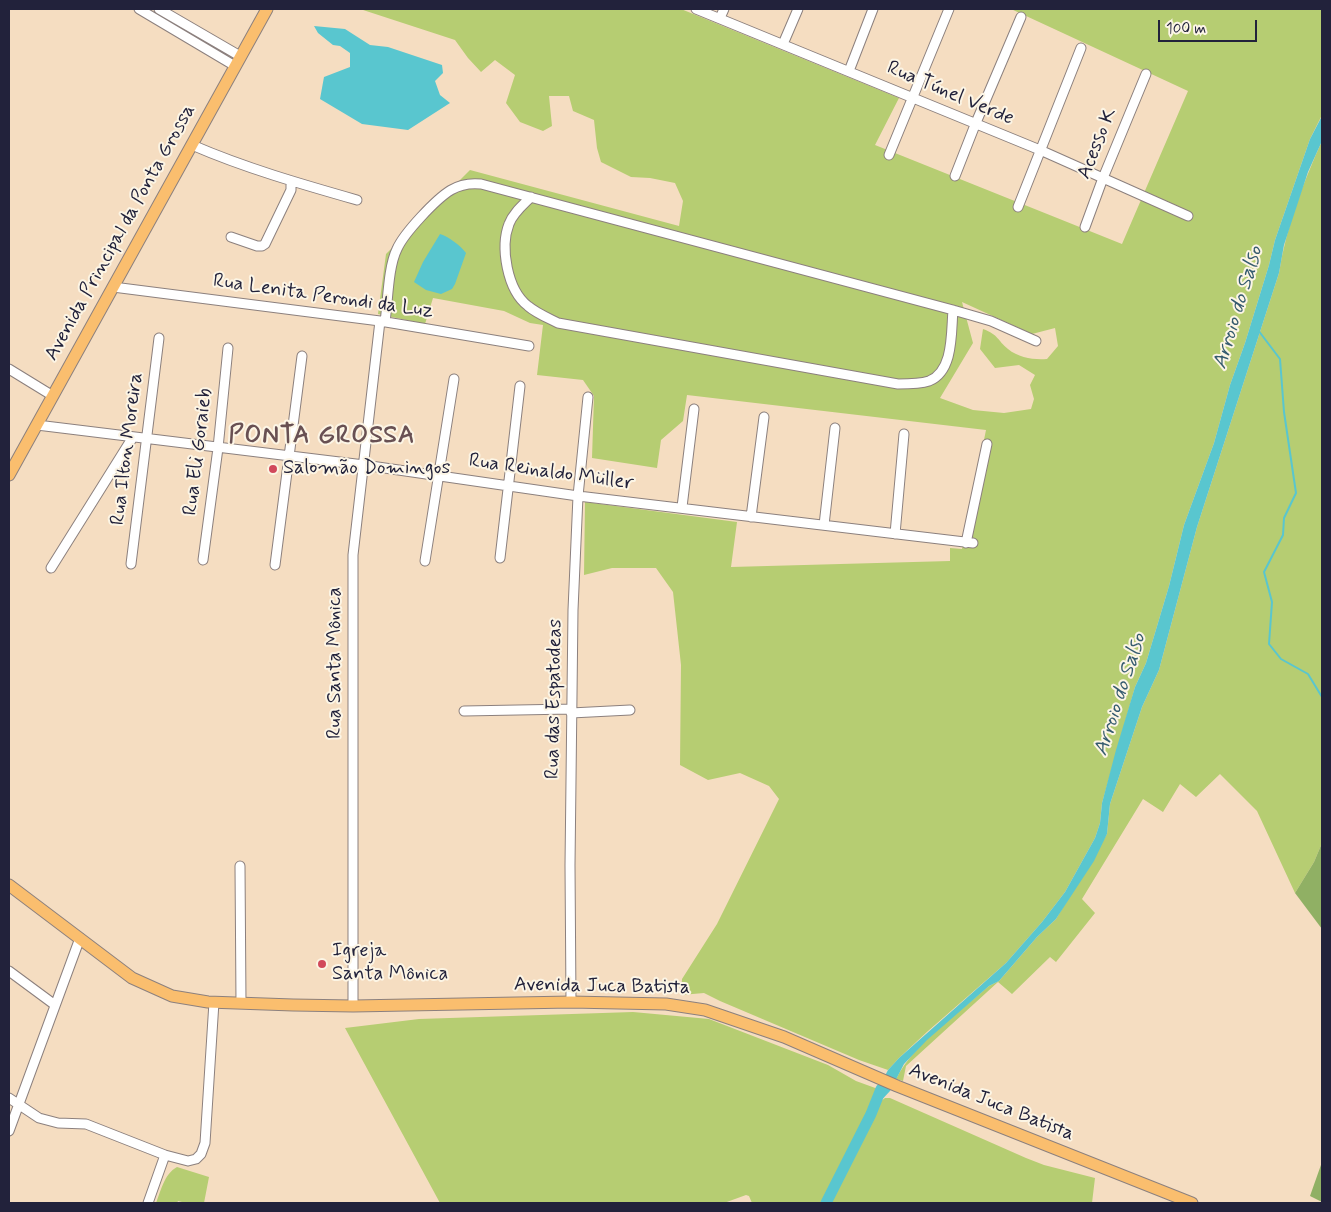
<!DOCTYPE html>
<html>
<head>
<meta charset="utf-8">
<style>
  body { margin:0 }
  #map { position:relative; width:1331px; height:1212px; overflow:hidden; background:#f5ddc1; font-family:Mynerve,sans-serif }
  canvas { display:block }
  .frame { position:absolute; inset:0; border:10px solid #22223b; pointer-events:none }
  .scale { position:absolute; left:1158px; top:20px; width:99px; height:22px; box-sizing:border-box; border:2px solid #22223b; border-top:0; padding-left:6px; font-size:15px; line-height:18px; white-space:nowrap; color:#22223b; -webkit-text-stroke:4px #fcf5e5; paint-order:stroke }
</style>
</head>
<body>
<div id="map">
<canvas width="1331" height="1212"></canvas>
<div class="frame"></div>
<div class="scale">100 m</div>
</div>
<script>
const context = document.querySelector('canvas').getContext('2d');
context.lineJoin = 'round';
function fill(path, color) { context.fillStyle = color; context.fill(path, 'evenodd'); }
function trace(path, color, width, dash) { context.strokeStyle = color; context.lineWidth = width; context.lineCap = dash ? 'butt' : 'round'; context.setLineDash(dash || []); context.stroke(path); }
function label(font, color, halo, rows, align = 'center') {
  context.font = font + ' Mynerve,sans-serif'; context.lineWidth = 4; context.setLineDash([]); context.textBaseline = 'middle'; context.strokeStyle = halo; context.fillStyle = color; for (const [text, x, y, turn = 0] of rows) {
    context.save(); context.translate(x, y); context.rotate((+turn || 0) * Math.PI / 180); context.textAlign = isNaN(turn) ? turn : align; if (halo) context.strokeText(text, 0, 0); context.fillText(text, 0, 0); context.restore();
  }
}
fill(new Path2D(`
  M360,9H681L899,98L875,145L1122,244L1188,91L1011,9H1322V115L1310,139L1275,240L1269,265L1245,343L1230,385L1214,443L1184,525L1169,586L1146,663L1135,687L1102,803L1100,823L1095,838L1065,892L1042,922L1006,963L928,1031L899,1058L888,1070L859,1060L720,1001L704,993L681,995L682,979L717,924L779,799L769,786L740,773L708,780L680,765L681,665L673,592L656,568H612L584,575L585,502L737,522L731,567L950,561V548L962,549L986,430L687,395L683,421L661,440L657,468L592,458L594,396L583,380L537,375L543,325L530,323L504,311L433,298L425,324L378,314L386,254L470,170L679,226L683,201L675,183L650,178L631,177L601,162L597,148L594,120L573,111L569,96H549L552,126L543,131L520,122L506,103L515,75L495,60L481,72L468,58L455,40ZM962,302L1032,334L1055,328L1058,346L1047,359C1034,360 1019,358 1008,349C997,340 999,335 983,329L980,349L995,368L1019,365L1035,375L1030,385L1034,399L1031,409L1004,413L973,410L940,398L973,343Z
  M1322,141V843L1314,862L1295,893L1257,811L1220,774L1196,797L1180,784L1163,812L1143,799L1082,899L1095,913L1056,962L1050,957L1012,994L998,982L906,1066L903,1081L896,1079C915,1042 958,1013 989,986L999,981L1037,937L1056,919L1107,834L1110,804L1142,707L1159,670L1197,527L1279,273C1286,227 1303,183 1322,141Z
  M633,1012L709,1019L828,1065L856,1081L878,1089L873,1099L876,1105L885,1098H890L1026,1158L1044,1165L1095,1178L1092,1203H752L749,1196L746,1195L724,1203H440L345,1028L419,1019Z
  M177,1167L209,1177L204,1203H186L178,1201L177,1203H156C161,1191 164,1174 177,1167Z`), '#b6cd72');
fill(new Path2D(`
  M1322,843V929L1295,893L1314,862Z
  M1322,1162V1202L1310,1196Z`), '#90b064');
fill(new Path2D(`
  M314,26L345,29L370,45L388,47L442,65L443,73L435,81L440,95L450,103L408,130L362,124L320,99L324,77L350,67V53L340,46L333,45L318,33Z
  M1322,116V141L1308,172L1284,245L1279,273L1197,527L1159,670L1142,707L1110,804L1107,834L1094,861L1056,919L1037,937L999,981L989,986L927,1040L904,1064L890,1091L876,1106L873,1099L888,1070L899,1058L1006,963L1042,922L1065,892L1095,838L1100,823L1102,803L1116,750L1135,687L1146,663L1169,586L1184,525L1214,443L1230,385L1245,343L1269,265L1275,240L1310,139Z
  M440,234C449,237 460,245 466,253L455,284L452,289L441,294L426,290L414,282L423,262Z`), '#59c6cf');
trace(new Path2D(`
  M1258,330L1280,359L1284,412L1296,493L1284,518L1283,535L1264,572L1272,602L1269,644L1281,659L1308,674L1322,697`), '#59c6cf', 2);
trace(new Path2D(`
  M826,1203L871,1114L881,1089`), '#59c6cf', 11);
const minor = new Path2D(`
  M139,9L235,66
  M159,9L240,56
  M696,9L1040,150L1188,216
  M720,18L724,9
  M783,44L798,9
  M849,71L873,9
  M192,145C245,168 301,184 357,200
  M889,155L949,9
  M955,176L975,125L1021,17
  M531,197C523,205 513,213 509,224C500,247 507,290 528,306C536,313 548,318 558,323L898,384C908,384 920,384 929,381C954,371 951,332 953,310
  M1018,207L1081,48
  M1085,227L1103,178L1146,74
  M231,237L257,246H262L265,244L291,190V181
  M113,287L380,321L529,346
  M385,322C388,301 388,267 397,249C404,233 436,199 451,190C461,184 471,183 481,184L953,310L991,321L1036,341
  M9,369L53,396
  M37,425L364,465L578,496L973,543
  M682,507L694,409
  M751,517L764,417
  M824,525L835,428
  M895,534L904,434
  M966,543L987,444
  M500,558L520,386
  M203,560L218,448L228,348
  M425,561L454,379
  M131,564L159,338
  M275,565L302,356
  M51,568L133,437
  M464,711L571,709
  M571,713L630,710
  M240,866L241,1003
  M9,971L55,1005
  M571,1002L570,865L573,610L578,496L588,397
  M353,1006V555L380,321
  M9,1098L39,1118L58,1123L86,1124L165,1155L188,1161L196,1159L201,1154L205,1143L214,1002
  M9,1131L80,938
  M148,1203L165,1155`);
const major = new Path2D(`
  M9,475L267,9
  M9,885L132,978L172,996L208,1002L293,1005L353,1006L571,1002L666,1004L705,1010L784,1037L897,1086L1192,1203`);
trace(minor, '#8c807e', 11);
trace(major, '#8c807e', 13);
trace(minor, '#fff', 9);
trace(major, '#fabe6e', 11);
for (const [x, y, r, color] of [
  [273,469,5,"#d1495b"],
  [322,964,5,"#d1495b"]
]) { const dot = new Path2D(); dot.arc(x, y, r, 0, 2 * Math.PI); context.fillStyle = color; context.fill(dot); trace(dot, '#fcf5e5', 2); }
label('20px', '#22223b', '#fcf5e5', [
  ["Rua Túnel Verde",950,94,23],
  ["Acesso K",1098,144,-68],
  ["Avenida Principal da Ponta Grossa",121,233,-61],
  ["Rua Lenita Perondi da Luz",323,297,8],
  ["Rua Ilton Moreira",128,449,-83],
  ["Rua Eli Goraieb",199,452,-83],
  ["Rua Reinaldo Müller",551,473,8],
  ["Rua Santa Mônica",336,663,-90],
  ["Rua das Espatodeas",555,699,-89],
  ["Avenida Juca Batista",602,987,1],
  ["Avenida Juca Batista",991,1103,22]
]);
label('20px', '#22223b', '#fcf5e5', [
  ["Salomão Domingos",283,469],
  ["Igreja",332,952],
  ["Santa Mônica",332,975]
], 'left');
label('italic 21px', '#355b6f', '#fcf5e5', [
  ["Arroio do Salso",1239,308,-73],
  ["Arroio do Salso",1121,695,-72]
]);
context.letterSpacing = '1px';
label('bold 25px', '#685053', '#fcf5e5', [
  ["PONTA GROSSA",322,437]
]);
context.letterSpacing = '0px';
</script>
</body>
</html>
